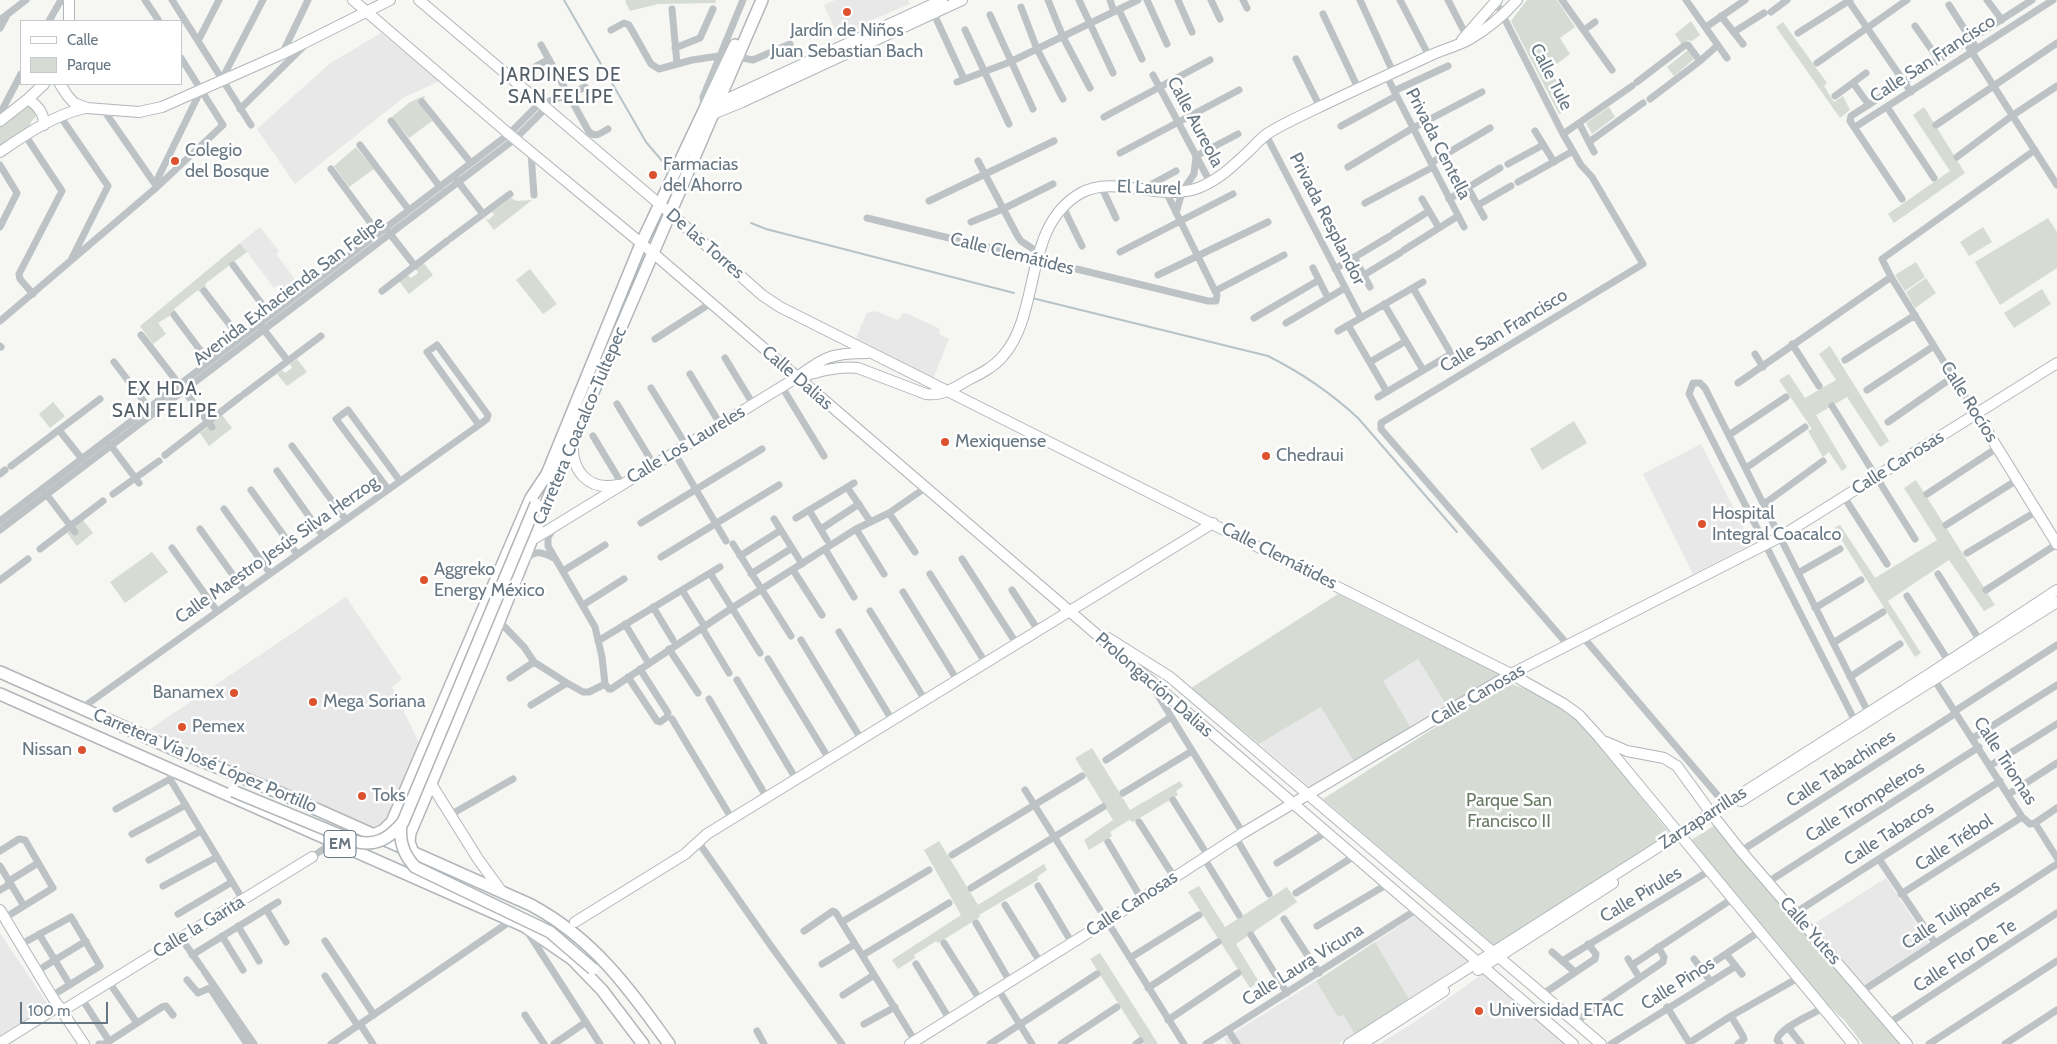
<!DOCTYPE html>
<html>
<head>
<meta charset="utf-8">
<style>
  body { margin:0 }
  #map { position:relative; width:2057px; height:1044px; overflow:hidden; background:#f6f6f3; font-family:Cabin,sans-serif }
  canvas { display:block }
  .legend { position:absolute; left:20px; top:20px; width:162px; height:65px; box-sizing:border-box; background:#fff; border:1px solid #c2c9cd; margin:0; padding:6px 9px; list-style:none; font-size:15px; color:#677783 }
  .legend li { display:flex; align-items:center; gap:10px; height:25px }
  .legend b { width:25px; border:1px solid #c2c9cd }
  .scale { position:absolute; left:20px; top:1002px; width:88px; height:22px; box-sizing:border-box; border:2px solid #677783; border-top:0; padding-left:6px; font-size:15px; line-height:18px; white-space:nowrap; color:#677783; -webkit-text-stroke:4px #fff; paint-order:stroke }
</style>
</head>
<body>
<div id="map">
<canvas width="2057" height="1044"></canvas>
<ul class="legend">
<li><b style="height:6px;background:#fff"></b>Calle</li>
<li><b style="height:14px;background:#d6dbd3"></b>Parque</li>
</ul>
<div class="scale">100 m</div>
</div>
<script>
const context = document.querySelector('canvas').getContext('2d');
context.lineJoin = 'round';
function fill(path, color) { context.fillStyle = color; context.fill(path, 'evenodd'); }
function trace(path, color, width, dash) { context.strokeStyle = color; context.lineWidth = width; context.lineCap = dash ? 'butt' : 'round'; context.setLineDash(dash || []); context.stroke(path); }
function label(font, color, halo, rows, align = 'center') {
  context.font = font + ' Cabin,sans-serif'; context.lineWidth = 5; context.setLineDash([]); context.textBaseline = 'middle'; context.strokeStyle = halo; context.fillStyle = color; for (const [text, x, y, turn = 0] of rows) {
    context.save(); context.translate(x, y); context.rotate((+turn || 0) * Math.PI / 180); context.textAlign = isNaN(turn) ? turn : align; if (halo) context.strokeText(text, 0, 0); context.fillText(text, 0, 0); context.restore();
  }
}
fill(new Path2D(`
  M835,0H908L910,4L870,21L871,24L839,38L824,5Z
  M381,33L439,81L403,98L295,184L257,129L329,64Z
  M260,227L279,251L276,254L298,283L287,293L283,287L277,285L274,288L240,243Z
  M875,311L898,320L903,313L908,314L940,329L939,334L949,339L933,379L856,338L867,313Z
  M1701,444L1752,544L1693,574L1643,474Z
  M346,597L402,679L392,687L420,745L392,818L383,824L372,827L150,729Z
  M1418,659L1447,706L1411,728L1382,681Z
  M1321,707L1354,762L1311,788L1259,744Z
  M1886,878L1929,943L1864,985L1812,925Z
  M1416,915L1469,960L1409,999L1375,942Z
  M0,933L49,1006L0,1037Z
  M1484,973L1566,1044H1379L1413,1023Z
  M1316,981L1338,1017L1342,1014L1355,1034L1338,1044H1227L1224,1039Z`), '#e7e8e7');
fill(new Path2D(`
  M627,0H716L715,3L658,4L630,11L625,1Z
  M1527,0H1557L1575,27L1560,38L1570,54L1550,69L1570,107L1559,114L1511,21Z
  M1691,21L1700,35L1692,41L1688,40L1682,45L1675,34Z
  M1783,22L1827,83L1824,86L1834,102L1843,96L1850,110L1840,118L1776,27Z
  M1688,50L1694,59L1674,76L1667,67Z
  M424,96L425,98L419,103L432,121L409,138L392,117L410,102Z
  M31,103L37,115L31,122L29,128L0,148V124Z
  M1609,107L1615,117L1592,134L1586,123Z
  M1924,107L1965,173L1894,223L1888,214L1950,171L1913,115Z
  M356,147L374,169L349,187L334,166Z
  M511,198L517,201L532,200L494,230L484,217L488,220L494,215L492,212Z
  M2048,218L2057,232V268L2000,305L1975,262Z
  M1983,227L1992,242L1969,256L1960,242Z
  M240,243L247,252L205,284L206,288L200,292L198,290L174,309L176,312L158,323L166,334L153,344L140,326Z
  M423,262L433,275L409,294L399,281L406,273L411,278L418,273L416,269Z
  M1916,262L1925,277L1905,291L1895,275Z
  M530,269L557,304L543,314L516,280Z
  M1926,278L1936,293L1915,308L1906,292Z
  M2042,289L2051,304L2014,328L2004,313Z
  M1830,346L1889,441L1880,447L1847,397L1816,415L1847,467L1842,471L1829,452L1823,457L1808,431L1812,429L1779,380L1789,374L1805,398L1836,380L1819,354Z
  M297,359L307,372L287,386L277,374L282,370L285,373L292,368L290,364Z
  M53,402L65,416L50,428L39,414Z
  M222,415L232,428L209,446L200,433Z
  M1574,421L1587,443L1542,470L1530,449Z
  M1916,480L1995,605L1984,611L1949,560L1888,601L1921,653L1915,657L1834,528L1840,525L1875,578L1937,540L1904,488Z
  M83,520L93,533L77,546L67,533Z
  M152,552L168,572L125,603L110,582Z
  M1338,594L1499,674L1500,677L1447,706L1418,659L1383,681L1411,728L1354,762L1321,707L1259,744L1191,688Z
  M1506,682L1545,696L1574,717L1604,751L1672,836L1500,950L1323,799Z
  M1092,748L1130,810L1180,781L1183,786L1176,791L1178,795L1133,822L1129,820L1110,832L1112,836L1089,850L1084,840L1113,820L1075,758Z
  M1715,825L1903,1044H1863L1844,1020L1821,999L1690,841Z
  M939,841L978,905L1044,864L1047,870L1037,877L1038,880L979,915L980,917L938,943L936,941L914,955L915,958L898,969L892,960L961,915L924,850Z
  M1199,886L1225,927L1287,887L1297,902L1236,944L1259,982L1250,988L1188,892Z
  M1375,942L1409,999L1355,1034L1343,1015L1338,1017L1316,981Z
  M1100,953L1158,1044H1144L1090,959Z`), '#d6dbd3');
trace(new Path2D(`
  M564,0L646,142L669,169
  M751,223L766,229L1014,293
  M1032,298L1268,356C1300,372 1331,393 1358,418L1457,532`), '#b7c3c7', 2);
const secondary = new Path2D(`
  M69,0V21
  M353,0L509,134L653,253L1573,1044
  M419,0L670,213L762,295L780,307L1511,674L1564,704L1579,715L1599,737L1853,1044
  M1462,40L1497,0
  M60,84L67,95L74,103L87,108L139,112L162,107L282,54L390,0
  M28,99C38,106 44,113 44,125
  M712,106L942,0
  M707,111L715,113L742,102L962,0
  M0,121L28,99L44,84
  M0,152C26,134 54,115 85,108
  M796,378C817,372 836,366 858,368L926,394C942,396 955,388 968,380C980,374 994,367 1003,356C1042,312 1022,226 1081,193C1114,174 1160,202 1198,188C1219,180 1234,165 1250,150C1256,144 1261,138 1267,134C1282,124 1299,117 1315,109C1352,91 1390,74 1427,57C1440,50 1456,47 1470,39C1487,29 1503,16 1517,0
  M1977,415L2057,544
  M573,442C571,471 588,491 618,485
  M532,540L796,378C824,357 831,353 867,353
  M1108,638L1170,677L1601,1044
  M1606,742L1627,751L1664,758L1677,766L1711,813L1741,851L1907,1044
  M428,779L478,859L502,892
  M1741,801L2057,602
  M0,910L53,998L84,1044
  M575,922L685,854L707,834L1213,523
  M1478,970L1613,883
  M62,1011L312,857
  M0,1043L59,1006
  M910,1044L1107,921L1243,833L1511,674L1780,537L2057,363
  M1349,1044L1931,673L2057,590
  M1362,1044L1444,991`);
const primary = new Path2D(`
  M0,672L180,752L280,793L531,905C594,939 628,987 669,1044
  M0,694L524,926L572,959L602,990L643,1044
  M373,835L384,830L392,822L531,498L547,474L641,244L735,45
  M413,853L409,842L410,833L491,641L562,464L762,0`);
trace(secondary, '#b0b6ba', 12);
trace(primary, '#b1b6ba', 14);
trace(new Path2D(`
  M145,0L159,21
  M172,0L251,125
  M1048,0L1063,37L1090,88
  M1079,0L1113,73
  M1110,0L1114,12
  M1147,0L1167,44
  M1178,0L1192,32
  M1211,0L1220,19
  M1243,0L1247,8
  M1360,0L1393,72
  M1400,0L1429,56
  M1448,0L1467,37
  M1495,0L1563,134L1581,165L1592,177L1643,264L1381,423V429L1568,645
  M1562,0L1612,70
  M1686,0L1727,58
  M1848,0L1911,92
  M1987,0L2002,20
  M1949,5L1977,49
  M1021,7L1037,49L1063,99
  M672,9L677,64
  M1119,10L1142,59
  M933,12L964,79
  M1771,12L1787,0
  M1323,14L1358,88
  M990,15L1033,109
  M1721,16L1743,44
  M0,20L26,0
  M49,21L61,0
  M1915,26L1939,60
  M1706,27L1745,0
  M0,28L6,17
  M611,30L624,23L629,25L651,64L659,69L692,60L719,56
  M965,30L1009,124
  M1584,30L1595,22
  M1734,32L1764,13
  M1798,33L1850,0
  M198,41L219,0
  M1966,43L2057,185
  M541,45L589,132C596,138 601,133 608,129
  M675,48L700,38L713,9
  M282,54L308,0
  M738,57L753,60L790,44
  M1296,59L1320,107
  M1817,63L1907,0
  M524,73L549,59
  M1153,75L1210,182
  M1386,75L1464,227
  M222,79L263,0
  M957,82L1010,62L1138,0
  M1637,82L1684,46L1688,45L1700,61
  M1853,83L1869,105
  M1394,91L1448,66
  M1835,96L1866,73
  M1650,99L1700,61L1718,45
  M422,102L471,163
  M704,107L703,97L743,0
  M1887,107L1934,178
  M103,109L157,187
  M240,109L306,44
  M0,114L21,74
  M60,116L108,186L72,258
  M1104,117L1210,60
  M391,121L440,187
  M1579,123L1594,152
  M1936,125L2057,43
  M1341,126L1396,96
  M1855,127L2053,0
  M1535,131L1554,162
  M1563,134L1632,86
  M25,135L62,191L19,274L20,279L33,294
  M1266,135L1361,318
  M1589,142L1643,103
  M360,145L409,210
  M531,153L534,195
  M1120,153L1239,90
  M1957,157L2013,115L2057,86
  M978,161L1017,235L1021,241L1039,253
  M1431,163L1490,128
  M1508,164L1543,145
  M0,165L17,193L0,227
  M1348,167L1413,128L1482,92
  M331,169L378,233
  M456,179L483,214
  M1518,182L1573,151
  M155,184L201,90
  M1101,186L1116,218
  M1468,188L1484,217
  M1143,189L1176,171
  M1422,199L1439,228
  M1449,199L1500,168
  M1902,199L1850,121L1851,116L2032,0
  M929,201L1054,141
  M1365,203L1433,167
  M1478,205L1511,186
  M1063,207L1082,246
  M1176,213L1182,192L1194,174L1196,156L1238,134
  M867,218L1208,301H1216L1217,295L1166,192
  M971,222L1003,209L1053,184
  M387,230L415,266
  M1394,233L1429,211
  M451,238L510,194
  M1404,250L1458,216
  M1120,252L1233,194
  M1354,257L1370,287
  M233,265L270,315
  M1313,268L1328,298
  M1335,269L1390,236
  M1158,275L1268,222
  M1364,275L1400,253
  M1413,288L1457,364
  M204,291L240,338
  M382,291L447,241
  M1215,291L1284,255
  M1384,304L1423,370
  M174,315L209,362
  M1254,318L1319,280
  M0,321L157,187L223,125L181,58
  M1286,323L1345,288
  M1348,325L1387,392
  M261,326L288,361
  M1338,331L1423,282
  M141,335L212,427
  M655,339L711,303
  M1792,344L1819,386
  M0,346L1,347
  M1755,354L1763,367
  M725,358L753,404
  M1845,360L1915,315
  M114,362L149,408
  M1370,362L1406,341
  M690,374L720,424
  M1738,383L1891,277
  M782,387L824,456
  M651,388L686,445
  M1867,390L1934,346
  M244,394L321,336
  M1378,397L1451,354
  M617,404L654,465
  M1832,406L1915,539
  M1977,415L1891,277L1882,259L2035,150
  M1888,422L1953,377
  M59,430L82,459
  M1729,435L1786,397
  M593,436L622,484
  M109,443L139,483
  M292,446L346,520
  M674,452L726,541
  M165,455L240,397
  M11,466L100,399
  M1746,468L1805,427
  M277,471L323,536
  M0,474L5,470
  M847,487L870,521
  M388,489L336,419L348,410L400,481
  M251,490L297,554
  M44,491L75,532
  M113,494L159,461
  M1927,494L1997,448
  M1844,497L1887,564
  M1764,504L1823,461
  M224,509L270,573
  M809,510L827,540
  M889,513L915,552
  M796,518L854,483
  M774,519L802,564
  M0,521L471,163L509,134L539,104L569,95L585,87
  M641,523L762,449
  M1946,525L2017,480
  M554,528L548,537V546L595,627L602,657L605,684
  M200,529L245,592
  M821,529L859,504
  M856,529L884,574
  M0,530L515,139L549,105
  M733,544L791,636
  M172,548L217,611
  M40,549L103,501
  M825,549L854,597
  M1967,553L2037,511
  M740,556L781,530
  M661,557L779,485
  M526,559C536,549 543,553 554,558
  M962,559L1016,643
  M793,570L822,615
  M563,571L605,545
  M710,573L730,605
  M1798,573L1840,549
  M751,574L792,548
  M930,574L985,662
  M1938,574L1980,641
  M0,580L28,559
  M682,590L703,624
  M1012,590L1038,630
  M1986,590L2057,544
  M903,592L957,680
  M1907,596L1949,662
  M583,605L624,579
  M653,607L673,640
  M732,608L760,653
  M1815,608L1861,580
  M870,611L925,700
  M499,621L524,647L534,662L567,683L583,692H589L605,684
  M625,624L646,659
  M702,628L729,673
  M839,632L892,720
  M1583,637L1725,804
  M801,640L861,739
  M598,641L720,567
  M1833,643L1883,612
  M669,649L698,693
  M768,659L829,759
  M1932,676L2022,817L2030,824L2035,823L2057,858
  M628,677L657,721L660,722L667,717L668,713L640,669
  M1850,677L1900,644
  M510,678L534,662
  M737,680L796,779
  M605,684L609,689H611L732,608L856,529L889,513L925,488
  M1151,684L1243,833
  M709,699L767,798
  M531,705L567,683
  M82,708L479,425L487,419L488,415L437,345L427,352L479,425
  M1955,711L2057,645
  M672,719L732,819
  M1857,725L1689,394L1693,383H1700L1705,388L1870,716
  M1973,738L2057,685
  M1106,760L1171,717
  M1991,765L2057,724
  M170,779L243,900
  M1025,790L1184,1044
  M1123,793L1192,751
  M2009,794L2057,763
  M1173,800L1208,856
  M116,809L170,779L171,776
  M450,815L513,779
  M1139,822L1174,877
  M2035,823L2057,808
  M132,834L186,805
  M1236,838L1269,894
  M1108,842L1141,898
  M699,843L771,946L842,1044
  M0,851L19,839L25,840L53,888L11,914
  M1741,851L1956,713
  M952,855L1082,776
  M312,857L335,841
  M1204,858L1239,915
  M1879,859L1935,943
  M149,860L201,831
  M1277,863L1325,833
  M0,866L24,906
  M1768,882L1979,747
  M163,886L217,857
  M1038,886L1072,943
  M971,888L1103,807
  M0,890L7,886L9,881L38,863
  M1296,893L1353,857
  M1901,894L2022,817
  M1005,905L1040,962
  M266,909L286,942
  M1795,913L2000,781
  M178,914L232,882
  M1284,919L1319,973
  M842,922L929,870
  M976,923L1010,982
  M238,926L259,961
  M1317,926L1386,885
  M527,931L600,1044
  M804,931L833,911L836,913L915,1041
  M39,934L70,985
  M1251,935L1287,993
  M222,936L243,970
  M181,938L202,968
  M27,941L71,917L100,966L58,992
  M325,941L374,1015
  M944,943L980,1000
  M1552,952L1575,972
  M1726,954L1742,974
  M192,955L278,902
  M863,955L949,903
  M1130,958L1199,915
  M1628,959L1639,977
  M1694,959L1711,982
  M1562,961L1709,871
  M822,964L855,944
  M916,964L950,1020
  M1632,965L1732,899
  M1702,970L1760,931
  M37,971L86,941
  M204,971L254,1044
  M325,976L358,1026
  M187,980L198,993L212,987
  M113,988L137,1023
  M210,988L247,1044
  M1148,988L1218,942
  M998,989L1032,1044
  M1862,991L2057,864
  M1543,994L1595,959L1596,954L1588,944
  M843,995L874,975
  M86,1005L109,1041
  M1667,1007L1690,1044
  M525,1015L544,1044
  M1731,1016L1743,1036L1744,1039L1738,1044
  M1168,1020L1238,973
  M1575,1022L1663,962L1664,957L1658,947
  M1889,1023L2057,913
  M360,1024L373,1044
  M864,1024L895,1007
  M1788,1027L1801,1044
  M1228,1030L1237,1044
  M757,1031L764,1044
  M1689,1043L1731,1016L1798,978
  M99,1044H105L162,1007L166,1006L173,1015
  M331,1044L512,920
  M554,1044L586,1022
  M990,1044L1097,974
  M1061,1044L1117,1007
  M1136,1044L1140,1041
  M1206,1044L1416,910
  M1611,1044L1736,966
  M1780,1044L1777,1040C1779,1028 1813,1014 1823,1008
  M1929,1044L2057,961
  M2005,1044L2057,1010`), '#bdc2c5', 7);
trace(secondary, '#fff', 10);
trace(primary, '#fff', 11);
const primaryBridge = new Path2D(`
  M233,791L354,841C375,847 389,839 403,822L536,504
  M401,824C399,841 403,854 415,867L550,932L593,969`);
trace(primaryBridge, '#b1b6ba', 14, []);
trace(primaryBridge, '#fff', 11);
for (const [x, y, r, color] of [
  [847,12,5,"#dc522e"],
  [175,161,5,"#dc522e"],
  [653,175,5,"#dc522e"],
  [945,442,5,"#dc522e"],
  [1266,456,5,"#dc522e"],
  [1702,524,5,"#dc522e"],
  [424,580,5,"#dc522e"],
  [234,693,5,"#dc522e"],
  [313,702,5,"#dc522e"],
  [182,727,5,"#dc522e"],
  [82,750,5,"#dc522e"],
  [362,796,5,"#dc522e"],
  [1479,1011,5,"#dc522e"]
]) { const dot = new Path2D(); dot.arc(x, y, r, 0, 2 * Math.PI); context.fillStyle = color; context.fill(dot); trace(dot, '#fff', 2); }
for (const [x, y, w] of [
  [340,844,32]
]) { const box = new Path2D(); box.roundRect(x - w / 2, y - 13.5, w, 27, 4); context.fillStyle = '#fff'; context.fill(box); trace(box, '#677783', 1); }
label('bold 16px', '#677783', null, [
  ["EM",340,844]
]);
label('18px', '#677783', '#fff', [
  ["Jardín de Niños",847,31,"center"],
  ["Juan Sebastian Bach",847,52,"center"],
  ["Colegio",185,151],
  ["del Bosque",185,172],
  ["Farmacias",663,165],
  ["del Ahorro",663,186],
  ["Mexiquense",955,442],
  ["Chedraui",1276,456],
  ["Hospital",1712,514],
  ["Integral Coacalco",1712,535],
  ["Aggreko",434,570],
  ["Energy México",434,591],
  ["Banamex",224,693,"right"],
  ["Mega Soriana",323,702],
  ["Pemex",192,727],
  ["Nissan",72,750,"right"],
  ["Toks",372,796],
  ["Universidad ETAC",1489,1011]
], 'left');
label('18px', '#677783', '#fff', [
  ["Calle San Francisco",1933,59,-33],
  ["Calle Tule",1551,77,63],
  ["Calle Aureola",1195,122,62],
  ["Privada Centella",1438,144,63],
  ["El Laurel",1149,188,2],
  ["Privada Resplandor",1327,219,63],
  ["De las Torres",705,244,41],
  ["Calle Clemátides",1012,254,14],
  ["Avenida Exhacienda San Felipe",289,291,-37],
  ["Calle San Francisco",1504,331,-31],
  ["Calle Dalias",797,378,41],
  ["Calle Rocíos",1969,402,58],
  ["Carretera Coacalco-Tultepec",580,426,-67],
  ["Calle Los Laureles",686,445,-31],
  ["Calle Canosas",1898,463,-32],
  ["Calle Maestro Jesús Silva Herzog",277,550,-35],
  ["Calle Clemátides",1279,556,27],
  ["Prolongación Dalias",1154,685,41],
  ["Calle Canosas",1478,695,-30],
  ["Carretera Vía José López Portillo",205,761,23],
  ["Calle Triomas",2005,761,57],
  ["Calle Tabachines",1841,769,-33],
  ["Calle Trompeleros",1865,802,-32],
  ["Zarzaparrillas",1703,818,-33],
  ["Calle Tabacos",1889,834,-33],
  ["Calle Trébol",1954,843,-33],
  ["Calle Pirules",1641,895,-31],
  ["Calle Canosas",1132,904,-33],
  ["Calle Tulipanes",1951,915,-33],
  ["Calle la Garita",199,927,-31],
  ["Calle Yutes",1810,931,49],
  ["Calle Flor De Te",1965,956,-33],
  ["Calle Laura Vicuna",1303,965,-32],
  ["Calle Pinos",1678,984,-32]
]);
label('18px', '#6a7b65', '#fff', [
  ["Parque San",1509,801],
  ["Francisco II",1509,822]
]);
context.letterSpacing = '1px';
label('19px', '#546069', '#fff', [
  ["JARDINES DE",561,75],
  ["SAN FELIPE",561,97],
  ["EX HDA.",165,389],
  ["SAN FELIPE",165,411]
]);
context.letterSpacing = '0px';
</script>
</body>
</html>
